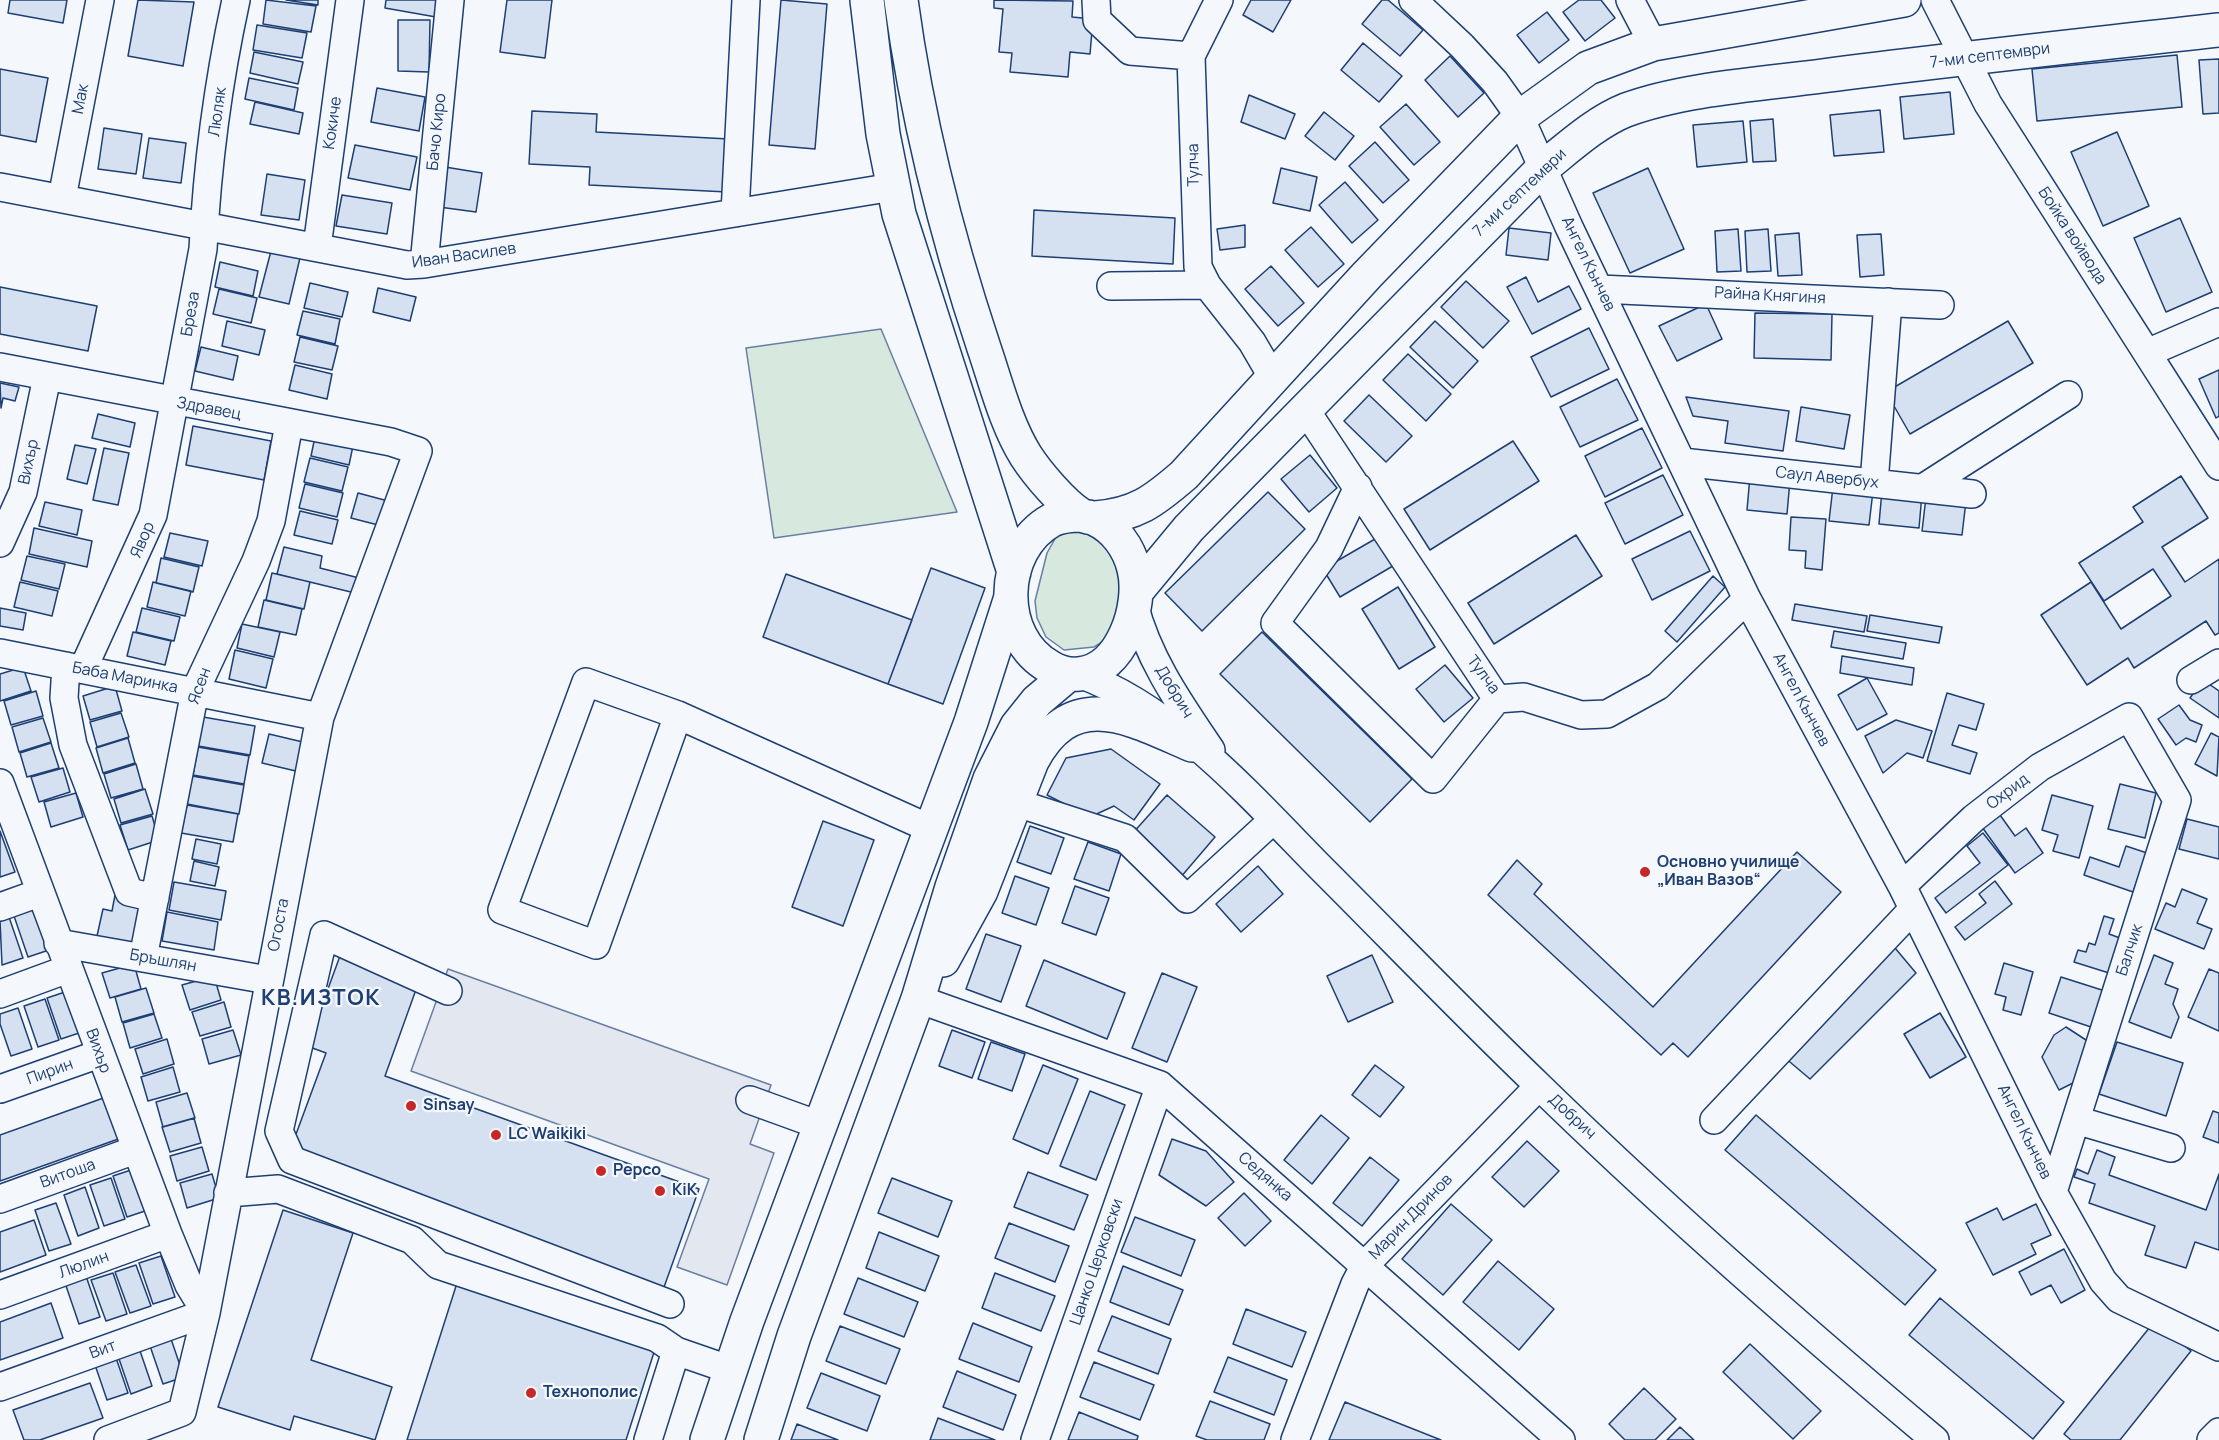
<!DOCTYPE html>
<html>
<head>
<meta charset="utf-8">
<style>
  body { margin:0 }
  canvas { display:block; background:#f4f7fb }
</style>
</head>
<body>
<canvas width="2219" height="1440"></canvas>
<script>
const context = document.querySelector('canvas').getContext('2d');
context.lineJoin = 'round';
function fill(path, color) { context.fillStyle = color; context.fill(path, 'evenodd'); }
function trace(path, color, width, dash) { context.strokeStyle = color; context.lineWidth = width; context.lineCap = dash ? 'butt' : 'round'; context.setLineDash(dash || []); context.stroke(path); }
function label(font, color, halo, rows, align = 'center') {
  context.font = font + ' Manrope,sans-serif'; context.lineWidth = 4.5; context.setLineDash([]); context.textBaseline = 'middle'; context.strokeStyle = halo; context.fillStyle = color; for (const [text, x, y, turn = 0] of rows) {
    context.save(); context.translate(x, y); context.rotate((+turn || 0) * Math.PI / 180); context.textAlign = isNaN(turn) ? turn : align; if (halo) context.strokeText(text, 0, 0); context.fillText(text, 0, 0); context.restore();
  }
}
const green = new Path2D(`
  M881,329L957,512L774,538L746,348Z
  M1074,528L1101,536L1120,563L1125,594L1110,637L1094,647L1064,650L1046,637L1037,618L1035,601L1047,553L1056,537Z`);
fill(green, '#d7e8df');
trace(green, '#687fa3', 1.5);
const parking = new Path2D(`
  M448,969L771,1085L750,1144L774,1153L727,1285L677,1267L709,1179L411,1071Z`);
fill(parking, '#e3e8f0');
trace(parking, '#687fa3', 1.5);
const building = new Path2D(`
  M10,0H67L63,23L8,13Z
  M138,0L194,2L183,66L128,56Z
  M266,0L316,6L311,32L263,24Z
  M286,0H318V5Z
  M386,0H438L436,17L385,8Z
  M507,0H552L545,58L500,52Z
  M781,0L827,4L815,149L769,145Z
  M994,0L1073,1L1072,17L1093,19L1090,54L1070,52L1068,77L1010,72L1012,53L999,52L1003,9L994,8Z
  M1251,0H1291L1273,32L1243,15Z
  M1382,0H1388L1423,30L1400,56L1362,24Z
  M1579,0H1601L1615,18L1585,41L1563,12Z
  M1547,12L1569,40L1539,63L1517,35Z
  M398,20H430L429,72L398,71Z
  M257,25L307,33L302,58L253,50Z
  M1363,43L1402,76L1379,102L1341,70Z
  M254,52L303,62L298,84L250,73Z
  M2177,55L2182,107L2037,121L2032,69Z
  M1450,56L1484,93L1458,117L1425,80Z
  M2219,59V113L2203,114L2199,60Z
  M0,69L48,78L36,142L0,135Z
  M249,78L298,88L294,110L245,99Z
  M377,88L425,97L419,131L371,122Z
  M1950,92L1954,134L1904,139L1900,97Z
  M1249,95L1295,114L1285,139L1241,122Z
  M255,102L303,113L299,134L250,124Z
  M1406,104L1440,142L1414,165L1380,127Z
  M1880,110L1884,152L1834,156L1830,115Z
  M532,111L597,114L596,132L729,139L727,192L589,185L590,167L529,164Z
  M1324,112L1354,136L1335,160L1305,136Z
  M1773,119L1776,161L1753,162L1750,121Z
  M1743,121L1747,162L1697,167L1693,125Z
  M104,128L142,134L136,174L98,169Z
  M2117,132L2149,206L2103,226L2071,152Z
  M149,138L186,143L181,183L143,178Z
  M1375,142L1409,180L1383,203L1349,166Z
  M355,145L417,157L410,190L348,178Z
  M445,167L482,173L476,212L439,207Z
  M1281,168L1317,177L1310,211L1273,203Z
  M1648,168L1684,249L1630,273L1593,193Z
  M267,174L305,180L299,220L261,215Z
  M1345,182L1378,220L1352,243L1319,205Z
  M342,195L392,203L387,234L336,226Z
  M1034,210L1175,218L1173,264L1032,256Z
  M2180,218L2212,292L2166,312L2134,238Z
  M1245,225V247L1220,250L1217,229Z
  M1311,227L1344,264L1318,287L1285,250Z
  M1509,228L1551,233L1548,260L1506,255Z
  M1738,229L1741,271L1717,272L1715,231Z
  M1768,229L1771,271L1747,272L1745,231Z
  M1799,233L1802,275L1778,276L1775,235Z
  M1881,234L1884,275L1860,277L1857,235Z
  M271,251L300,258L289,304L259,297Z
  M220,262L258,271L253,296L215,287Z
  M1271,266L1304,303L1278,326L1245,289Z
  M1526,277L1538,302L1569,286L1581,309L1532,334L1507,287Z
  M1466,281L1509,321L1483,348L1441,307Z
  M310,283L348,292L342,317L304,308Z
  M0,287L97,306L88,351L0,334Z
  M378,288L416,297L410,321L373,312Z
  M219,289L257,298L251,323L213,314Z
  M1706,304L1722,339L1677,361L1659,326Z
  M303,311L340,319L335,344L297,335Z
  M1755,313L1832,314L1831,360L1754,358Z
  M227,321L265,330L259,355L222,346Z
  M1435,321L1478,361L1453,388L1410,347Z
  M2008,321L2033,363L1910,434L1886,392Z
  M1589,328L1609,369L1551,397L1531,357Z
  M300,337L338,346L332,370L294,362Z
  M201,347L238,356L233,380L195,371Z
  M1408,354L1451,394L1426,421L1383,380Z
  M295,365L332,374L327,399L289,390Z
  M2219,370V416L2216,418L2199,379Z
  M1617,379L1638,420L1580,447L1560,407Z
  M0,383L19,387L15,401L3,398L1,408Z
  M1369,395L1412,436L1386,462L1344,421Z
  M1686,397L1789,411L1783,451L1725,443L1728,421L1693,416Z
  M1801,407L1850,415L1844,449L1796,441Z
  M98,414L135,423L130,447L92,438Z
  M193,426L271,441L264,480L186,465Z
  M1642,428L1662,468L1605,497L1585,456Z
  M316,432L354,441L349,465L311,456Z
  M1513,441L1539,481L1430,550L1404,509Z
  M75,445L96,449L87,484L67,479Z
  M104,448L129,453L118,505L93,500Z
  M1310,455L1337,488L1309,512L1281,479Z
  M310,458L348,467L342,491L304,482Z
  M1663,475L1683,515L1625,544L1605,503Z
  M1750,476L1790,480L1787,514L1747,510Z
  M2181,476L2208,518L2162,547L2185,582L2219,559V633L2215,635L2206,621L2134,668L2128,658L2087,685L2041,615L2091,582L2121,629L2171,596L2153,569L2104,601L2079,563L2143,522L2133,507Z
  M305,484L343,493L337,517L299,508Z
  M1833,487L1873,491L1869,525L1829,521Z
  M1882,490L1922,494L1919,528L1879,524Z
  M1268,492L1305,529L1202,631L1165,593Z
  M358,493L388,501L382,526L351,518Z
  M1926,497L1966,501L1962,535L1922,531Z
  M45,502L82,510L77,535L39,526Z
  M300,511L338,520L332,544L294,535Z
  M1791,517L1826,519L1822,570L1805,568L1806,551L1789,550Z
  M34,528L92,541L87,567L29,554Z
  M1690,531L1710,571L1652,600L1632,559Z
  M170,533L208,541L202,566L164,557Z
  M1382,535L1398,563L1340,597L1323,569Z
  M1576,535L1602,576L1494,644L1468,603Z
  M284,547L322,556L320,568L363,579L359,594L277,574Z
  M27,556L65,564L59,589L21,580Z
  M161,558L199,567L193,592L156,583Z
  M931,568L985,588L943,704L888,684Z
  M272,573L310,582L304,609L266,600Z
  M786,574L912,620L888,684L763,637Z
  M1713,576L1725,587L1677,642L1665,631Z
  M20,582L58,591L52,616L14,607Z
  M153,582L191,591L185,616L147,607Z
  M1398,587L1435,647L1399,669L1362,609Z
  M264,600L302,609L296,635L258,627Z
  M1795,604L1867,616L1864,632L1792,620Z
  M0,608L26,613L23,630L0,626Z
  M142,608L180,617L174,641L136,632Z
  M1870,615L1942,627L1939,643L1867,631Z
  M242,624L280,632L274,657L237,648Z
  M1834,631L1906,643L1903,659L1831,647Z
  M133,632L171,641L165,665L127,656Z
  M1262,632L1412,779L1370,822L1220,674Z
  M235,650L273,659L266,688L229,679Z
  M1842,656L1914,668L1912,685L1840,673Z
  M1445,665L1473,698L1444,722L1416,689Z
  M23,667L31,691L0,701V674Z
  M1867,678L1887,714L1857,730L1838,695Z
  M2203,680L2219,691V718L2190,698Z
  M115,686L122,711L90,720L83,696Z
  M36,691L43,716L11,725L4,701Z
  M1947,693L1984,704L1976,730L1959,725L1952,745L1977,753L1970,774L1927,761Z
  M2179,705L2190,720L2202,725L2196,742L2186,738L2176,745L2158,719Z
  M121,713L129,737L97,747L90,722Z
  M203,717L255,726L250,755L198,746Z
  M43,718L51,742L19,752L12,727Z
  M1896,720L1932,731L1923,758L1907,753L1883,773L1865,736Z
  M2211,733L2219,737L2217,776L2195,764Z
  M269,734L307,743L300,772L262,763Z
  M128,738L135,763L103,773L96,748Z
  M51,743L59,768L27,777L20,753Z
  M198,747L249,756L244,784L193,775Z
  M1111,749L1160,784L1134,820L1114,806L1090,817L1047,795L1066,758Z
  M136,764L143,789L111,798L104,774Z
  M63,768L70,792L39,802L31,777Z
  M192,776L244,785L239,814L187,804Z
  M2120,784L2156,793L2145,838L2108,829Z
  M145,789L153,814L121,823L114,799Z
  M76,793L83,817L51,827L44,802Z
  M1167,795L1215,837L1180,878L1131,835Z
  M2052,795L2093,806L2079,858L2053,851L2058,835L2042,830Z
  M187,805L238,814L233,842L181,833Z
  M2000,815L2015,836L2026,828L2043,853L2015,873L1982,827Z
  M152,816L159,840L128,850L120,825Z
  M2187,819L2219,827V859L2179,849Z
  M823,821L874,840L843,926L792,907Z
  M1030,826L1064,838L1051,874L1017,862Z
  M0,831L15,872L0,877Z
  M1983,833L2008,865L1946,913L1935,898L1980,863L1967,846Z
  M196,839L221,844L217,864L192,859Z
  M1088,842L1121,854L1109,891L1074,879Z
  M2126,846L2147,853L2133,892L2084,875L2090,857L2119,867Z
  M1797,852L1841,892L1688,1057L1673,1043L1661,1055L1488,895L1517,860L1542,884L1534,894L1653,1007Z
  M194,861L219,867L215,886L190,881Z
  M1258,866L1283,894L1241,932L1216,904Z
  M1015,876L1049,888L1036,925L1002,913Z
  M1995,881L2012,904L1965,940L1955,927L1986,903L1979,894Z
  M174,882L226,891L221,920L169,910Z
  M1075,886L1109,898L1096,935L1062,923Z
  M2182,889L2207,899L2197,923L2212,929L2204,949L2155,929L2166,903L2175,907Z
  M116,890L149,897L139,945L97,936L103,909L112,911Z
  M35,909L49,950L28,957L14,916Z
  M167,912L218,922L214,950L162,941Z
  M2104,916L2114,919L2109,934L2120,938L2109,973L2074,962L2078,950L2086,952L2089,943L2095,945Z
  M9,917L23,958L2,965L0,920Z
  M986,934L1021,946L1001,1002L966,989Z
  M1895,948L1916,973L1810,1079L1784,1057Z
  M1372,955L1393,1002L1348,1022L1327,976Z
  M2154,955L2173,963L2165,984L2178,989L2173,1004L2179,1017L2171,1038L2129,1022Z
  M340,956L418,984L385,1076L699,1189L663,1290L316,1164L292,1145L326,1053L307,1046Z
  M1044,960L1125,993L1107,1039L1026,1006Z
  M2004,963L2033,972L2021,1015L2003,1010L2006,997L1995,994Z
  M134,964L141,989L110,998L102,973Z
  M2209,969L2219,973V1031L2188,1017Z
  M1162,973L1197,987L1167,1062L1132,1048Z
  M214,976L221,1000L190,1010L182,985Z
  M2061,977L2105,991L2094,1028L2049,1013Z
  M146,988L154,1013L122,1022L115,997Z
  M68,991L82,1032L61,1039L47,998Z
  M45,999L59,1040L38,1047L24,1006Z
  M224,1002L231,1027L200,1036L192,1012Z
  M18,1008L32,1049L11,1056L0,1024V1014Z
  M1940,1013L1966,1057L1930,1078L1904,1034Z
  M154,1014L162,1038L130,1048L123,1023Z
  M2066,1027L2086,1040L2083,1078L2059,1090L2042,1057L2054,1035Z
  M233,1030L241,1055L209,1064L202,1039Z
  M952,1030L985,1042L972,1078L939,1066Z
  M167,1039L174,1064L143,1074L135,1049Z
  M991,1042L1025,1054L1012,1091L978,1079Z
  M2117,1042L2183,1063L2166,1116L2099,1094Z
  M1043,1065L1078,1079L1048,1154L1013,1139Z
  M1375,1065L1404,1087L1380,1117L1352,1095Z
  M173,1067L180,1092L148,1101L141,1077Z
  M1090,1091L1125,1105L1096,1180L1060,1166Z
  M187,1093L195,1118L163,1127L156,1102Z
  M109,1096L124,1137L0,1181V1135Z
  M2213,1111L2219,1113V1143L2203,1137Z
  M1321,1115L1349,1138L1312,1184L1284,1160Z
  M1756,1115L1936,1270L1905,1305L1725,1150Z
  M194,1118L201,1143L170,1152L162,1127Z
  M1172,1139L1206,1151L1234,1182L1206,1206L1159,1175Z
  M1527,1141L1559,1171L1524,1207L1492,1177Z
  M202,1147L209,1171L177,1181L170,1156Z
  M2097,1150L2115,1157L2109,1175L2206,1210L2219,1174V1250L2195,1242L2186,1268L2145,1255L2155,1226L2089,1203L2095,1184L2074,1177L2077,1169L2088,1174Z
  M1370,1157L1399,1180L1362,1226L1333,1203Z
  M134,1169L148,1210L127,1217L113,1176Z
  M1028,1172L1088,1195L1074,1230L1014,1207Z
  M212,1174L219,1198L187,1208L180,1183Z
  M111,1178L125,1219L104,1226L90,1185Z
  M892,1178L952,1201L938,1237L878,1213Z
  M85,1187L99,1228L78,1236L64,1195Z
  M1244,1193L1271,1221L1245,1246L1218,1218Z
  M56,1203L71,1244L49,1251L35,1210Z
  M1451,1204L1492,1240L1443,1295L1402,1259Z
  M2036,1204L2051,1235L2031,1244L2036,1254L1993,1275L1966,1223L1997,1208L2003,1220Z
  M283,1210L353,1233L311,1360L392,1387L375,1440L294,1416L290,1430L218,1407Z
  M1135,1217L1195,1240L1181,1276L1121,1252Z
  M34,1220L46,1255L0,1272V1232Z
  M1009,1223L1069,1246L1055,1282L995,1258Z
  M879,1232L939,1256L925,1291L866,1268Z
  M2064,1249L2085,1290L2061,1303L2051,1285L2031,1295L2019,1272Z
  M161,1256L175,1297L153,1304L139,1263Z
  M1498,1261L1554,1309L1519,1350L1463,1302Z
  M136,1265L151,1306L130,1313L115,1272Z
  M1123,1266L1183,1290L1169,1325L1110,1302Z
  M113,1273L127,1314L106,1321L91,1280Z
  M995,1273L1055,1296L1041,1331L982,1308Z
  M86,1276L100,1317L79,1324L65,1283Z
  M858,1278L918,1302L904,1337L844,1314Z
  M457,1283L656,1346L626,1440H407Z
  M1940,1298L2064,1402L2033,1439L1909,1335Z
  M51,1303L63,1338L0,1360V1322Z
  M1246,1309L1306,1332L1292,1367L1233,1344Z
  M1112,1316L1171,1339L1158,1374L1098,1351Z
  M2154,1322L2191,1351L2120,1440H2071L2064,1434Z
  M973,1323L1032,1347L1019,1382L959,1359Z
  M840,1326L900,1349L886,1384L826,1361Z
  M170,1336L184,1377L163,1384L149,1343Z
  M1750,1344L1821,1411L1793,1439L1723,1372Z
  M138,1345L152,1386L131,1394L117,1353Z
  M114,1352L128,1393L107,1400L93,1359Z
  M1228,1357L1287,1380L1274,1415L1214,1392Z
  M1094,1362L1154,1385L1140,1420L1080,1397Z
  M957,1371L1016,1395L1003,1430L943,1407Z
  M821,1373L880,1396L867,1431L807,1408Z
  M90,1383L103,1418L40,1440H24L13,1410Z
  M1644,1388L1676,1419L1655,1440H1625L1609,1424Z
  M1210,1401L1270,1424L1264,1440H1207L1196,1436Z
  M1345,1402L1441,1440H1329Z
  M1079,1412L1138,1436L1137,1440H1068Z
  M938,1418L995,1440H930Z
  M797,1424L838,1440H791Z
  M1680,1427L1694,1440H1667Z`);
fill(building, '#d5e0f0');
trace(building, '#1d3f73', 1.5);
const minor = new Path2D(`
  M1096,0L1097,20L1130,51L1191,56L1198,267L1207,285L1252,342L1273,378
  M1413,0L1462,46L1495,82L1520,117L1569,227L1747,599L1902,886L2053,1192L2103,1281L2119,1299L2219,1347
  M1630,0L1653,44
  M1935,0L1988,104L2219,466
  M1191,56L1219,0
  M0,187L407,265L424,264L893,187
  M62,198L100,0
  M735,213L746,0
  M317,247L350,0
  M424,264L450,0
  M1111,286L1207,285
  M1600,289L1940,305
  M2147,353L2219,322
  M0,367L391,442L418,451L320,717L206,1313L182,1412L108,1440
  M1305,409L1497,699
  M1682,462L1972,494
  M1874,483L1888,302
  M1358,487L1329,548L1275,623L1433,779L1497,699
  M1923,488L2068,395
  M0,543L23,492L47,377
  M1134,604C1148,659 1180,704 1211,750
  M0,653L320,717
  M66,666L64,698L73,745L129,892L155,898
  M83,669L153,515L203,249C207,169 219,78 236,0
  M1079,674C1174,708 1251,797 1321,868C1393,940 1464,1014 1538,1085C1665,1209 1799,1326 1935,1440
  M2191,680L2219,663
  M1497,699L1524,697L1581,715L1607,714L1658,686L1747,599
  M678,715L586,682L502,910L596,945L678,715L931,829
  M0,783L168,1234L189,1285L206,1313L0,1387
  M1017,803L1125,838L1187,899L1273,820
  M1902,886L1974,818L2040,767L2129,717L2177,800L2053,1192
  M0,907L39,893
  M58,943L268,980
  M143,958L195,691L256,561L271,521L289,424
  M448,991L324,935L279,1131L292,1160L670,1304
  M0,994L68,969
  M918,999L1160,1085L1561,1440
  M0,1089L99,1054
  M750,1100L819,1125
  M1714,1120L1913,909
  M2076,1120L2171,1148
  M228,1193L278,1189L412,1240L438,1265L657,1338L676,1351L731,1370
  M0,1199L135,1150
  M0,1295L168,1234
  M648,1440L676,1351
  M1035,1440L1160,1085
  M1295,1440L1355,1284L1365,1265L1539,1086
  M2211,1440L2219,1432`);
const major = new Path2D(`
  M867,0L883,134L899,214L1014,572
  M901,0C917,119 946,234 984,348C996,383 1006,424 1026,456C1037,473 1063,504 1081,515C1085,517 1091,517 1095,519C1115,528 1129,548 1134,569C1143,606 1122,670 1079,674C1069,675 1058,672 1050,667C997,638 998,550 1052,520C1061,516 1071,515 1081,515
  M1095,518C1136,515 1154,501 1184,475L1367,275L1520,117L1588,68L1653,44L1904,0
  M1136,592L1189,528L1544,167C1569,147 1596,122 1626,110C1683,89 1761,84 1822,76C1954,59 2087,45 2219,30
  M943,960L981,891L1032,761C1073,684 1131,719 1192,745
  M707,1440L747,1321L971,722L1010,600
  M761,1440L794,1336L918,999L952,887L990,779L1017,726L1037,701L1069,674`);
trace(minor, '#1d3f73', 30);
trace(major, '#1d3f73', 36);
trace(minor, '#f4f7fb', 27);
trace(major, '#f4f7fb', 33);
for (const [x, y, r, color] of [
  [1645,872,6,"#c62828"],
  [411,1106,6,"#c62828"],
  [496,1135,6,"#c62828"],
  [601,1171,6,"#c62828"],
  [660,1191,6,"#c62828"],
  [531,1393,6,"#c62828"]
]) { const dot = new Path2D(); dot.arc(x, y, r, 0, 2 * Math.PI); context.fillStyle = color; context.fill(dot); trace(dot, '#f4f7fb', 2); }
label('16px', '#1d3f73', '#f4f7fb', [
  ["7-ми септември",1990,56,-7],
  ["Мак",81,99,-79],
  ["Люляк",218,112,-82],
  ["Кокиче",333,123,-82],
  ["Бачо Киро",437,132,-84],
  ["Тулча",1194,165,-91],
  ["7-ми септември",1520,193,-43],
  ["Бойка войвода",2072,236,57],
  ["Иван Василев",464,256,-8],
  ["Ангел Кънчев",1588,264,64],
  ["Райна Княгиня",1770,296,3],
  ["Бреза",191,314,-80],
  ["Здравец",209,409,11],
  ["Вихър",29,462,-78],
  ["Саул Авербух",1827,478,6],
  ["Явор",143,540,-67],
  ["Тулча",1483,675,53],
  ["Баба Маринка",125,678,11],
  ["Ясен",200,686,-70],
  ["Добрич",1174,692,59],
  ["Ангел Кънчев",1801,700,62],
  ["Охрид",2008,792,-37],
  ["Огоста",279,925,-79],
  ["Балчик",2130,950,-72],
  ["Бръшлян",163,961,10],
  ["Вихър",98,1051,70],
  ["Пирин",50,1072,-20],
  ["Добрич",1572,1117,43],
  ["Ангел Кънчев",2024,1132,64],
  ["Витоша",68,1174,-20],
  ["Седянка",1265,1177,41],
  ["Марин Дринов",1411,1217,-46],
  ["Цанко Церковски",1097,1262,-71],
  ["Люлин",84,1265,-20],
  ["Вит",103,1350,-20]
]);
label('bold 16px', '#1d3f73', '#f4f7fb', [
  ["Основно училище",1657,863],
  ["„Иван Вазов“",1657,881],
  ["Sinsay",423,1106],
  ["LC Waikiki",508,1135],
  ["Pepco",613,1171],
  ["KiK",672,1191],
  ["Технополис",543,1393]
], 'left');
context.letterSpacing = '1.5px';
label('bold 22px', '#1d3f73', '#f4f7fb', [
  ["КВ.ИЗТОК",321,999]
]);
context.letterSpacing = '0px';
</script>
</body>
</html>
